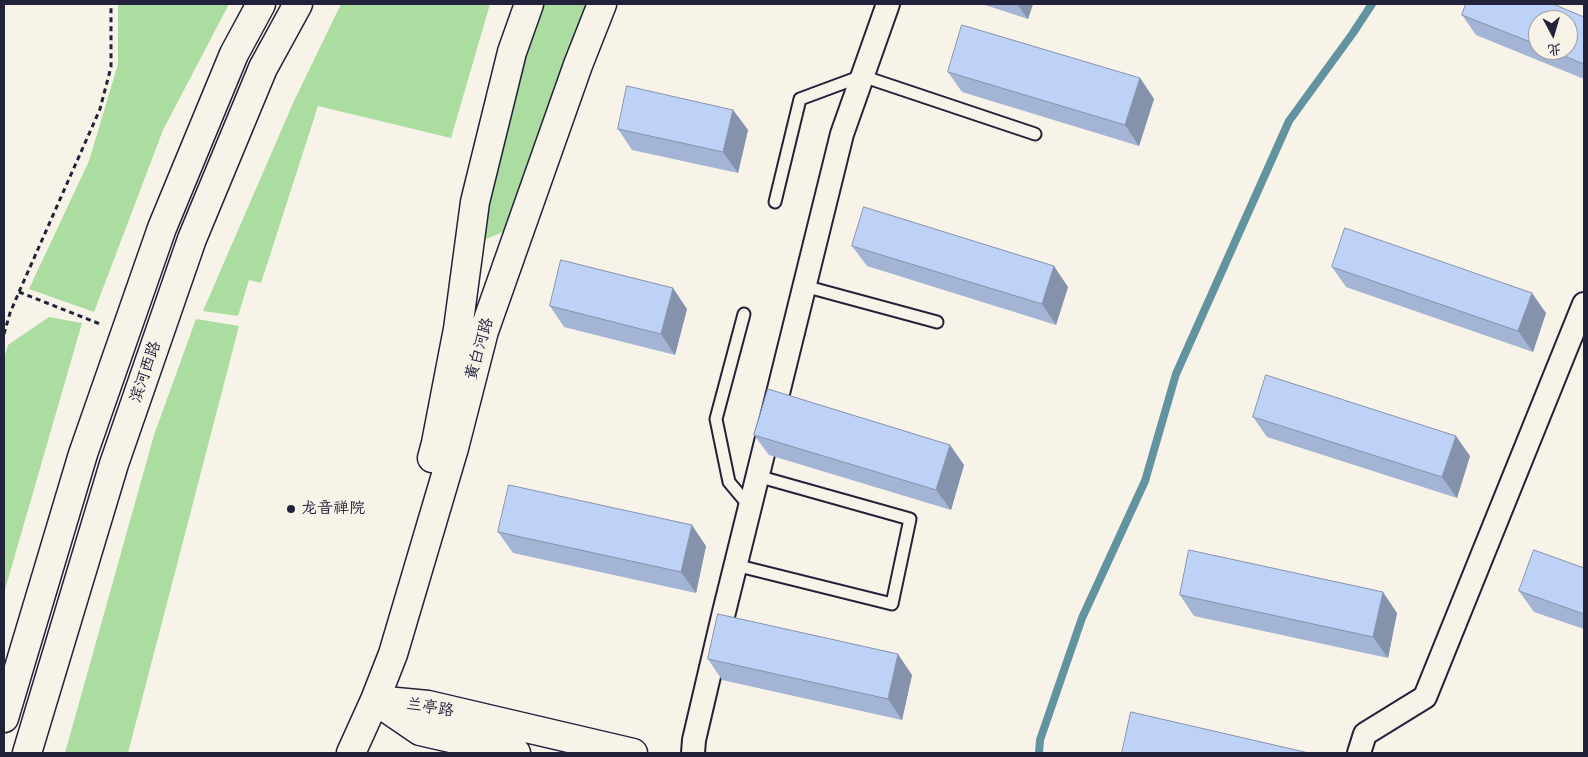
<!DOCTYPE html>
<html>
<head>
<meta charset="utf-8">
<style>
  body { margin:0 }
  #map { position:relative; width:1588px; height:757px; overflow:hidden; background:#f7f3e8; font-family:Pangolin,"LXGW WenKai TC",sans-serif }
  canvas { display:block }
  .frame { position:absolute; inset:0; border:5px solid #22223b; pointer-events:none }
  .north { position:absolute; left:1528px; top:10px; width:50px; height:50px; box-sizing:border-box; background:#f7f3e8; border:1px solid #a29fa3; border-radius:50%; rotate:174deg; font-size:14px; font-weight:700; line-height:20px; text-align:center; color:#22223b }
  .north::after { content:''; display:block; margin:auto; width:18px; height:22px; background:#22223b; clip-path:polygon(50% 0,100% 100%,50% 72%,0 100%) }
</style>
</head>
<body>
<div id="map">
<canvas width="1588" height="757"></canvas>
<div class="frame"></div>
<div class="north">北</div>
</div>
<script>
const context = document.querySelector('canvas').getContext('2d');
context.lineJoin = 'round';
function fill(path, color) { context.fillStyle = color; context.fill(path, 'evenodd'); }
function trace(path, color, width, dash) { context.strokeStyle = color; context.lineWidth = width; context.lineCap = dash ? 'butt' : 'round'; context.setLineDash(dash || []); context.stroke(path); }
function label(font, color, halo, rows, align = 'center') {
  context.font = font + ' Pangolin,"LXGW WenKai TC",sans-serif'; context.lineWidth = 4.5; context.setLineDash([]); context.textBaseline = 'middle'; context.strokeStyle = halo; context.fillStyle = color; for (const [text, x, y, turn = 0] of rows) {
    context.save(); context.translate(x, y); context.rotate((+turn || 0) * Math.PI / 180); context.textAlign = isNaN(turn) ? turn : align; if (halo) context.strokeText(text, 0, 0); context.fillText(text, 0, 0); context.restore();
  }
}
fill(new Path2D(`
  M118,4H229L163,130L94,312L29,289L89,161L118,64Z
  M341,4H490L451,138L318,106L261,283L249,280L238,316L203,311L294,101Z
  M537,4H588L579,24L503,232L479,242Z
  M49,317L82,323L4,593V358L8,345Z
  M196,319L239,326L128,753H65L154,435Z`), '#aadd9f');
trace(new Path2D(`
  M1039,753L1040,740L1082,618L1145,481L1176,374L1289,121L1353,33L1372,4`), '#6293a0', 8);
const lane = new Path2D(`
  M775,202L800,99L862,76L1035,134
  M804,286L937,322
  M744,314L716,419L729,482L750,507
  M735,565L892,604L910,519L757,476`);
const street = new Path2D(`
  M693,753L694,740L724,612L842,134L888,4
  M1359,753L1365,734L1425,697L1584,304`);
const secondary = new Path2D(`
  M432,458L436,443L458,329L475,202L512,52L529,4
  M375,700L428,705L633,753
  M376,701L420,731L516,753
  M351,753L375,700L393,654L454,448L484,331L578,65L602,4`);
const primary = new Path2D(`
  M4,718L83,454L162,228L234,54L261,4
  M27,753L114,464L192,239L263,68L298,4`);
trace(lane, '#22223b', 15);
trace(street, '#22223b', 26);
trace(secondary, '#22223b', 31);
trace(primary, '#22223b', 31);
trace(new Path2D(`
  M19,292L100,324
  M4,334L10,313L19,292L100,109L111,67V4`), '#22223b', 3, [5, 4]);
trace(lane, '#f7f3e8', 11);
trace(street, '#f7f3e8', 22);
trace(secondary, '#f7f3e8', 28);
trace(primary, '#f7f3e8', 28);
fill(new Path2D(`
  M982,4H1033L1028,19Z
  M1462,15L1584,17V79L1476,35ZM1538,20L1568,50H1538Z
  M948,72L1140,78L1154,99L1139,146L962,92Z
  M733,110L748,130L738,173L632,150L618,129Z
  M852,246L1068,287L1056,325L867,266Z
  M1332,267L1546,313L1533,352L1346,287Z
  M550,306L687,309L675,355L564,327Z
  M1253,417L1470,456L1457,498L1267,437Z
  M754,435L950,445L964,465L951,510L769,455Z
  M498,532L706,546L696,593L513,553Z
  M1584,568V629L1534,612L1519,591Z
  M1180,595L1397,613L1388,658L1194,616Z
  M708,659L912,675L902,720L722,680Z`), '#a3b4d4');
fill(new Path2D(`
  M1017,4H1033L1028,19Z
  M1140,78L1154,99L1139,146L1125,125Z
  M733,110L748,130L738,173L723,152Z
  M1054,266L1068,287L1056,325L1042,304Z
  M673,288L687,309L675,355L661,334Z
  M1532,293L1546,313L1533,352L1518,331Z
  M1456,436L1470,456L1457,498L1442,477Z
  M950,445L964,465L951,510L936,490Z
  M692,525L706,546L696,593L681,572Z
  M1383,592L1397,613L1388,658L1373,637Z
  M898,654L912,675L902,720L888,699Z`), '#8592ac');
const building = new Path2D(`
  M1466,4H1553L1584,17V64L1549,50H1568V20H1538V45L1462,15Z
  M962,25L1140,78L1125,125L948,72Z
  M627,86L733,110L723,152L618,129Z
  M864,207L1054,266L1042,304L852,246Z
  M1345,228L1532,293L1518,331L1332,267Z
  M561,260L673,288L661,334L550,306Z
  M1266,375L1456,436L1442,477L1253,417Z
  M768,389L950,445L936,490L754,435Z
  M509,485L692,525L681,572L498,532Z
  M1189,550L1383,592L1373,637L1180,595Z
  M1534,550L1584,568V614L1519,591Z
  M718,614L898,654L888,699L708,659Z
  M1131,712L1309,753H1122Z`);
fill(building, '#bed1f6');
trace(building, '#8592ac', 1);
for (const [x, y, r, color] of [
  [291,509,5,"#22223b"]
]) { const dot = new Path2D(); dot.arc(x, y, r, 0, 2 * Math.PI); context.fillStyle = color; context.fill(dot); trace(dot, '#f7f3e8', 2); }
label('16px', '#22223b', '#f7f3e8', [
  ["黄白河路",480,349,-74],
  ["滨河西路",146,372,-71],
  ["兰亭路",430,708,9]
]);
label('16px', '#22223b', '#f7f3e8', [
  ["龙音禅院",301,509]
], 'left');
</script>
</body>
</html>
